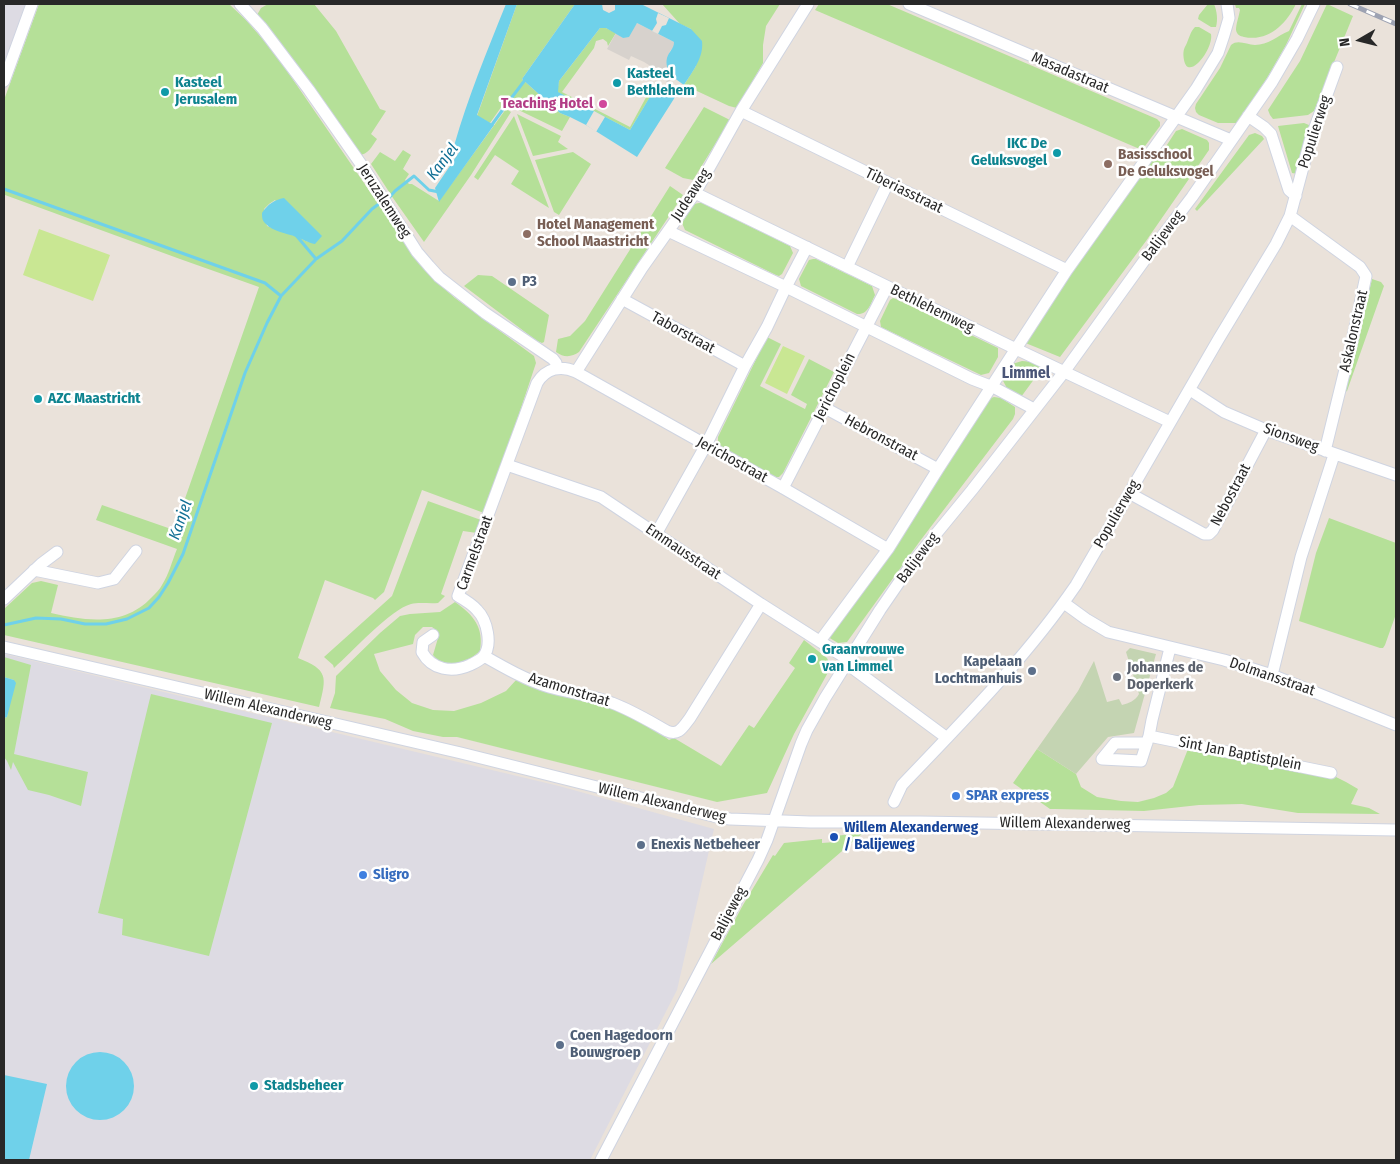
<!DOCTYPE html>
<html>
<head>
<meta charset="utf-8">
<style>
  body { margin:0 }
  #map { position:relative; width:1400px; height:1164px; overflow:hidden; background:#eae2da; font-family:"Fira Sans Condensed",sans-serif }
  canvas { display:block }
  .frame { position:absolute; inset:0; border:5px solid #282828; pointer-events:none }
  .north { position:absolute; left:1335px; top:15px; width:50px; height:50px; -webkit-text-stroke:4px #fff; paint-order:stroke; rotate:262deg; font-size:14px; font-weight:700; line-height:20px; text-align:center; color:#282828 }
  .north::after { content:''; display:block; margin:auto; width:18px; height:22px; background:#282828; clip-path:polygon(50% 0,100% 100%,50% 72%,0 100%) }
</style>
</head>
<body>
<div id="map">
<canvas width="1400" height="1164"></canvas>
<div class="frame"></div>
<div class="north">N</div>
</div>
<script>
const context = document.querySelector('canvas').getContext('2d');
context.lineJoin = 'round';
function fill(path, color) { context.fillStyle = color; context.fill(path, 'evenodd'); }
function trace(path, color, width, dash) { context.strokeStyle = color; context.lineWidth = width; context.lineCap = dash ? 'butt' : 'round'; context.setLineDash(dash || []); context.stroke(path); }
function label(font, color, halo, rows, align = 'center') {
  context.font = font + ' "Fira Sans Condensed",sans-serif'; context.lineWidth = 5; context.setLineDash([]); context.textBaseline = 'middle'; context.strokeStyle = halo; context.fillStyle = color; for (const [text, x, y, turn = 0] of rows) {
    context.save(); context.translate(x, y); context.rotate((+turn || 0) * Math.PI / 180); context.textAlign = isNaN(turn) ? turn : align; if (halo) context.strokeText(text, 0, 0); context.fillText(text, 0, 0); context.restore();
  }
}
fill(new Path2D(`
  M4,4H38L4,93Z
  M4,654L559,786L714,829L677,990L590,1160H4Z`), '#dddbe3');
fill(new Path2D(`
  M39,4H229L246,20L274,52L419,263L438,283L455,298L534,356L536,363L520,411L484,513L422,490L384,592L375,600L373,598L325,580L298,658C328,670 327,676 319,707L4,635V609L32,583L41,581L58,585L51,613C86,621 124,627 152,597C156,593 160,589 162,585C169,574 172,561 177,549L96,520L102,505L174,530L259,287L180,259L5,195L4,198V100ZM275,200L308,242L298,237L267,226L264,209L269,204Z
  M268,4H314L336,31L380,109L386,111L371,134L377,139C372,146 368,155 359,155L257,15L261,8Z
  M517,4H575L522,79L560,113L570,117L562,131L504,103L490,123L477,116Z
  M662,4H780L766,26L763,45V63L737,108L729,106L684,85L696,66L691,29L680,24Z
  M819,4H887L1157,119L1160,122V126L1142,150L815,10Z
  M1208,4H1214C1217,11 1218,20 1216,27H1211L1198,19L1199,15Z
  M1235,4H1296C1286,24 1269,42 1244,37C1240,36 1237,35 1236,30C1236,24 1239,16 1240,10L1239,8H1236Z
  M1302,4H1305L1286,45L1267,78L1237,123H1218L1199,115L1196,112L1195,108L1196,104L1220,68L1231,45C1238,39 1247,45 1255,45C1268,45 1277,36 1289,31Z
  M1327,4L1353,16L1314,111L1308,115L1273,119L1270,115L1268,110L1300,61Z
  M1199,27L1211,34C1214,49 1188,82 1184,60C1183,54 1183,50 1186,45C1189,39 1190,32 1195,27Z
  M600,28H606L616,33L608,46L607,42L603,39L596,41L594,48L562,92L630,127L650,90L653,92L630,130L557,92L559,81Z
  M704,107L730,120L693,180L683,178L665,168Z
  M506,109L511,112L471,175L424,242L393,198L371,164L380,152L395,161L403,150L411,155L403,169L409,174L405,180L409,184H412L439,201Z
  M517,114L561,136L558,142L568,149L533,156Z
  M514,116L549,208L511,184L519,171L495,155L478,180L474,177Z
  M1304,123L1309,125L1310,128L1298,174L1292,173L1278,126Z
  M1182,129L1207,140L1209,143V150L1146,241L1060,357L1023,342L1068,277L1152,160L1161,154L1176,131Z
  M1255,133L1262,136L1264,139L1197,211L1195,209L1249,135Z
  M573,152L591,164L559,215L554,212L535,160Z
  M670,186L683,195L579,352C572,357 564,358 556,352L558,339L570,336L585,321Z
  M699,203H702L790,246L793,253L782,274L779,276L776,275L685,230L682,223L694,204Z
  M813,259H816L872,286L875,295C871,303 868,315 857,314L801,286L799,279L809,260Z
  M478,275L492,276L549,315L544,342L542,343L537,341L464,286Z
  M1372,279L1381,282L1384,286L1347,391L1345,392Z
  M893,298L896,299L998,348V357L989,373L981,375L881,327L880,321L890,300Z
  M767,337L781,344L760,386L805,409L807,404L791,395L809,359L834,372L783,473L779,477H773L718,444V437Z
  M1022,361L1034,362L1043,367L1021,397L1008,390L1002,379L1012,364Z
  M994,397L1001,398L1015,407V414L1013,419L920,541L847,642L838,643L828,637L988,399Z
  M428,501L481,520L477,533L463,531L441,594L445,596L438,603C430,604 419,602 411,604C391,609 351,653 334,668L333,665L324,657L392,596Z
  M1329,518L1396,543V614L1385,645L1383,648H1380L1299,621L1316,553Z
  M455,602C474,615 484,628 480,651C466,663 457,666 439,662L433,655L438,638L437,631L432,627H423L415,635L413,644L374,654L380,671L396,690L412,703L433,710L454,711L481,703L506,691L517,679L578,698L611,707L657,731L669,740L674,738L721,766L749,725L754,728L795,668L789,663L804,640L827,658L831,667L794,734L767,793L717,802L457,737H443L413,731L385,719L330,708L335,693L336,676L380,633L400,616L410,614L440,612Z
  M4,657L31,665L14,754L88,772L81,806L49,795L28,790L13,762L11,770L7,761L4,757V718L7,717L14,680L4,677Z
  M151,694L272,723L209,956L122,935L123,919L98,913Z
  M1037,749L1076,774L1081,787L1097,797L1121,801L1138,802L1154,798L1166,793L1173,787L1188,749L1336,777L1346,782L1358,789L1351,804L1369,808L1380,814L1298,813L1242,804L1199,805L1144,811L1055,809H1050L1013,783Z
  M863,833L711,964L743,905L773,855L775,856L784,843L822,839V843L835,842L834,836Z`), '#b5e098');
fill(new Path2D(`
  M1130,648L1156,654L1134,733L1108,737L1076,774L1037,749L1078,691L1094,661L1107,702L1119,699L1122,705C1129,703 1135,701 1139,694L1126,652Z`), '#c4d4b2');
fill(new Path2D(`
  M39,229L110,255L93,301L23,275Z
  M783,346L805,356L787,394L765,383Z`), '#c9e793');
fill(new Path2D(`
  M637,23L674,42V47L670,51L667,65L672,76L668,84L666,81L650,71L652,67L644,62L631,56L629,60L607,49L616,33L623,38Z`), '#d7d2cd');
fill(new Path2D(`
  M506,4H517L477,115L494,125L439,202L435,188L460,151L454,146C468,97 487,51 506,4Z
  M575,4H602L603,10L609,13L615,10V4H641L691,29L702,41C704,57 693,71 684,85C675,79 664,70 667,58C669,51 674,49 674,42L637,23L629,37L623,38L606,28H600L559,81L558,92L630,130L654,90L663,93L667,88L677,94L637,157L586,125L570,117L560,113L522,79Z
  M284,198L322,236L315,244C308,243 303,239 296,237C287,233 273,232 266,224C262,221 262,217 262,213C268,204 274,200 284,198Z
  M4,677L14,680L16,683L7,717L4,718Z
  M66 1086a34 34 0 1 1 68 0a34 34 0 1 1-68 0Z
  M4,1075L47,1084L29,1160H4Z`), '#6fd1ea');
fill(new Path2D(`
  M658,13L669,18L666,25L662,26L658,34L652,31L657,23L656,19Z
  M594,111L605,117L596,132L586,125Z`), '#eae2da');
trace(new Path2D(`
  M506,105L525,80H527
  M491,126L504,108
  M4,189L265,283L281,296
  M388,199L395,191L414,176L429,190L439,192
  M295,234L316,259
  M4,625L36,618L61,619L85,624H106L127,619L149,608L159,597L168,583L183,554L245,373L267,323L281,296L316,259L342,241L372,209L380,203`), '#6fd1ea', 3);
const minor = new Path2D(`
  M240,4L262,28L309,90L363,167L417,252L429,266L439,277L485,313L553,359L556,363L557,368
  M909,4L1231,140
  M4,81L32,4
  M741,111L1067,270
  M1248,116L1264,127L1271,134L1289,190L1296,196
  M695,193L1016,349L1170,422
  M1290,216L1360,267L1366,276L1352,341L1325,451
  M668,231L786,287L972,379L993,387L1034,409
  M847,267L888,183
  M622,299L745,366
  M576,372L642,268L695,193L741,111L808,4
  M1190,390L1224,412L1266,430L1396,475
  M825,408L938,469
  M507,465L601,497L761,604L849,660
  M783,488L887,287
  M1129,493L1204,534H1209L1213,530L1266,430
  M656,534L706,445L745,366L767,327L786,287L807,247
  M34,570L98,583L114,579L136,551
  M4,599L41,564L57,552
  M1064,603L1086,619L1108,632L1224,660L1272,675L1396,725
  M433,635L423,642L422,652C432,670 452,673 470,665C474,663 479,661 483,657C493,645 487,620 477,610C472,604 465,600 458,596L537,383C546,368 561,365 576,372L783,488L888,549
  M820,641L888,549L938,469L1067,270L1196,89L1218,53L1224,35L1229,18L1227,4
  M4,647L461,753L717,817L730,819L810,822H920L1396,830
  M484,656C505,668 526,680 549,687C570,693 592,695 612,703C631,710 649,721 667,731C679,736 683,727 690,718L761,604
  M847,664L947,738
  M1272,675L1301,557L1334,455
  M1149,736L1331,773
  M1102,759L1141,761L1149,736L1152,720L1170,648
  M1102,759L1115,743H1147
  M894,802L902,785C963,721 1026,658 1076,585L1218,340L1276,244L1290,216L1310,141L1337,67
  M601,1160L758,860L767,840L801,744L807,730L825,698L880,610L913,562L972,490L1064,372L1154,247L1192,197L1272,82L1297,39L1314,4`);
trace(minor, '#cfd4e1', 13);
trace(minor, '#fff', 11);
const rail = new Path2D(`
  M1350,4L1396,24`);
trace(rail, '#9da2b2', 5);
trace(rail, '#fff', 3, [9]);
for (const [x, y, r, color] of [
  [617,83,5,"#0f9aa8"],
  [165,92,5,"#0f9aa8"],
  [603,104,5,"#d1479c"],
  [1057,153,5,"#0f9aa8"],
  [1108,164,5,"#8d6e63"],
  [527,234,5,"#8d6e63"],
  [512,282,5,"#5c6f8a"],
  [38,399,5,"#0f9aa8"],
  [812,659,5,"#0f9aa8"],
  [1032,671,5,"#5c6f8a"],
  [1117,677,5,"#6b7280"],
  [956,796,5,"#3f7fe0"],
  [834,837,5,"#1a4fb4"],
  [641,845,5,"#5c6f8a"],
  [363,875,5,"#3f7fe0"],
  [560,1045,5,"#5c6f8a"],
  [254,1086,5,"#0f9aa8"]
]) { const dot = new Path2D(); dot.arc(x, y, r, 0, 2 * Math.PI); context.fillStyle = color; context.fill(dot); trace(dot, '#fff', 2); }
label('15px', '#282828', '#fff', [
  ["Masadastraat",1070,73,23],
  ["Populierweg",1315,132,-72],
  ["Tiberiasstraat",904,191,26],
  ["Judeaweg",691,195,-57],
  ["Jeruzalemweg",384,201,57],
  ["Balijeweg",1163,236,-53],
  ["Bethlehemweg",932,309,26],
  ["Askalonstraat",1354,331,-77],
  ["Taborstraat",683,333,29],
  ["Jerichoplein",835,387,-63],
  ["Hebronstraat",881,438,28],
  ["Sionsweg",1291,438,20],
  ["Jerichostraat",732,460,29],
  ["Nebostraat",1231,495,-62],
  ["Populierweg",1117,514,-60],
  ["Emmausstraat",683,552,34],
  ["Carmelstraat",475,553,-70],
  ["Balijeweg",918,558,-53],
  ["Dolmansstraat",1272,677,19],
  ["Azamonstraat",569,690,17],
  ["Willem Alexanderweg",268,709,13],
  ["Sint Jan Baptistplein",1240,754,11],
  ["Willem Alexanderweg",662,803,13],
  ["Willem Alexanderweg",1065,824,1],
  ["Balijeweg",729,914,-62]
]);
label('bold 15px', '#0d838f', '#fff', [
  ["Kasteel",627,74],
  ["Bethlehem",627,91],
  ["Kasteel",175,83],
  ["Jerusalem",175,100],
  ["IKC De",1047,144,"right"],
  ["Geluksvogel",1047,161,"right"],
  ["AZC Maastricht",48,399],
  ["Graanvrouwe",822,650],
  ["van Limmel",822,667],
  ["Stadsbeheer",264,1086]
], 'left');
label('bold 15px', '#b23c85', '#fff', [
  ["Teaching Hotel",593,104]
], 'right');
label('bold 15px', '#785e54', '#fff', [
  ["Basisschool",1118,155],
  ["De Geluksvogel",1118,172],
  ["Hotel Management",537,225],
  ["School Maastricht",537,242]
], 'left');
label('bold 15px', '#4e5e75', '#fff', [
  ["P3",522,282],
  ["Kapelaan",1022,662,"right"],
  ["Lochtmanhuis",1022,679,"right"],
  ["Enexis Netbeheer",651,845],
  ["Coen Hagedoorn",570,1036],
  ["Bouwgroep",570,1053]
], 'left');
label('bold 15px', '#5b616d', '#fff', [
  ["Johannes de",1127,668],
  ["Doperkerk",1127,685]
], 'left');
label('bold 15px', '#366cbe', '#fff', [
  ["SPAR express",966,796],
  ["Sligro",373,875]
], 'left');
label('bold 15px', '#164399', '#fff', [
  ["Willem Alexanderweg",844,828],
  ["/ Balijeweg",844,845]
], 'left');
label('italic 16px', '#116f94', '#fff', [
  ["Kanjel",443,162,-53],
  ["Kanjel",181,520,-71]
]);
label('bold 16px', '#4a5577', '#fff', [
  ["Limmel",1026,374]
]);
</script>
</body>
</html>
